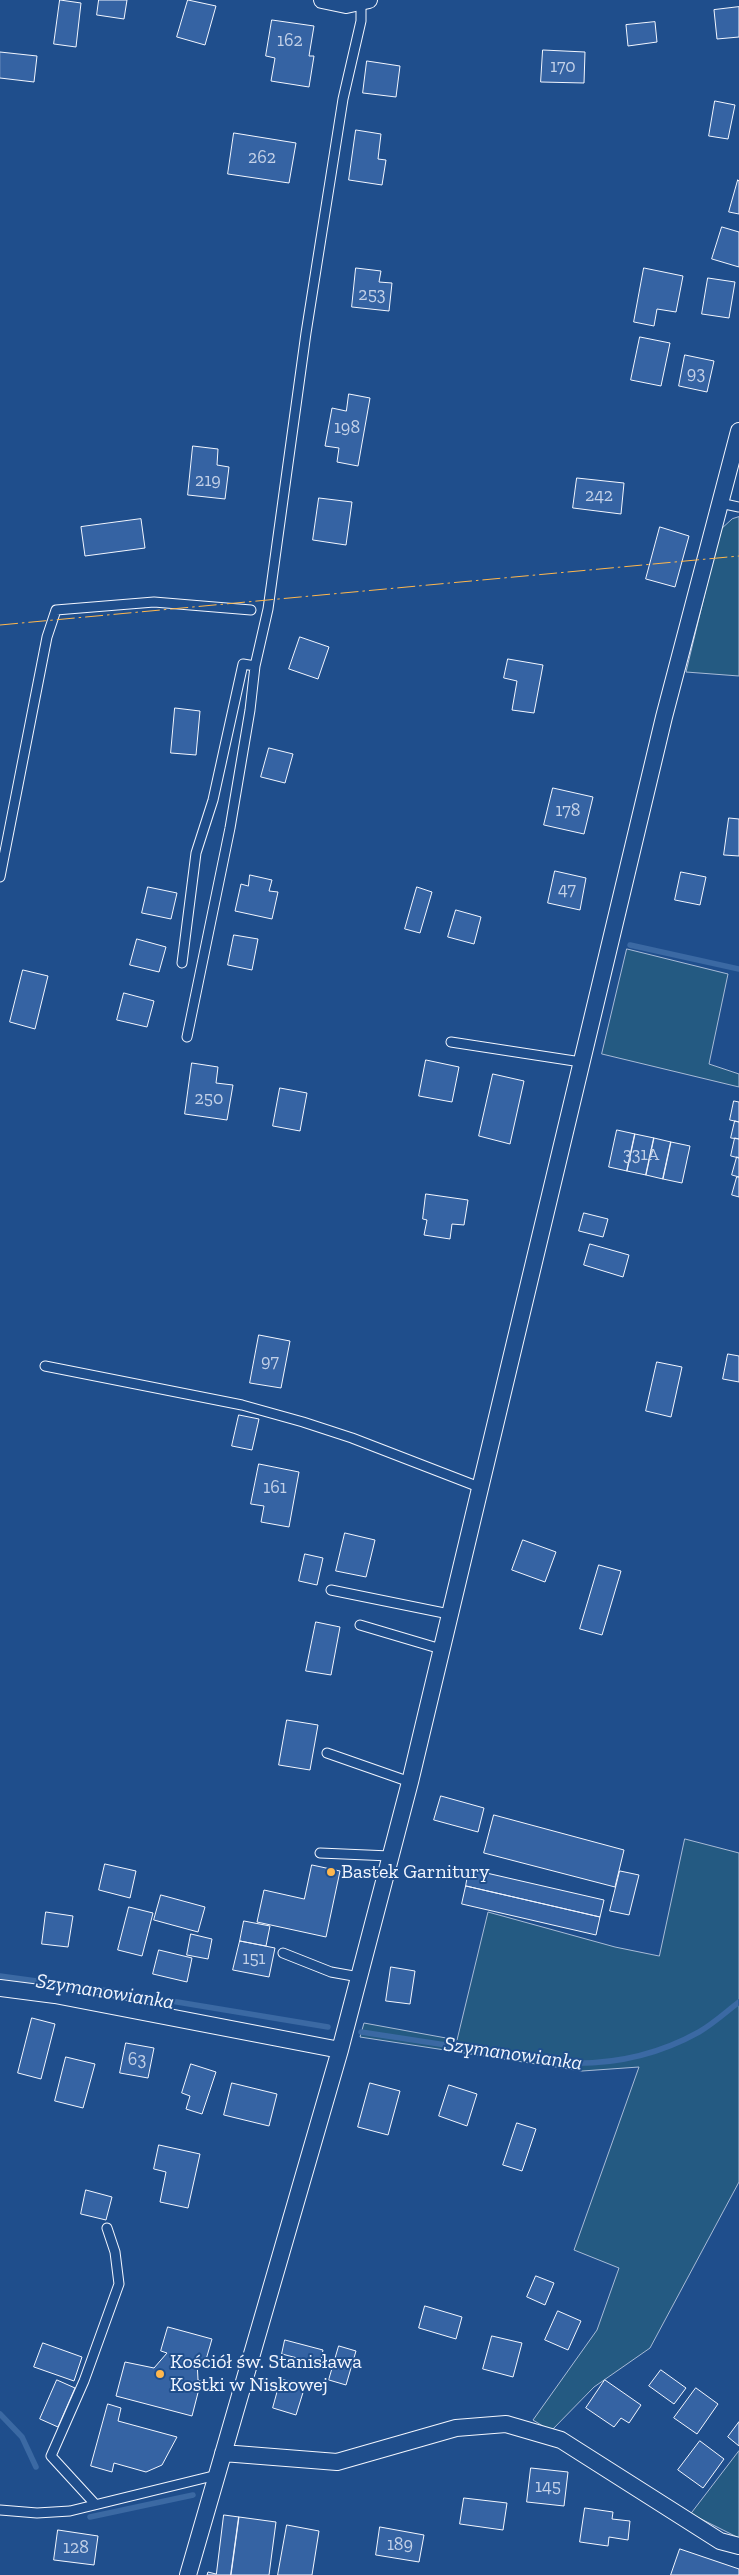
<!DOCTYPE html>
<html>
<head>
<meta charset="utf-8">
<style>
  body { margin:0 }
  canvas { display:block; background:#1f4e8c }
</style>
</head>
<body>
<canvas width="739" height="2575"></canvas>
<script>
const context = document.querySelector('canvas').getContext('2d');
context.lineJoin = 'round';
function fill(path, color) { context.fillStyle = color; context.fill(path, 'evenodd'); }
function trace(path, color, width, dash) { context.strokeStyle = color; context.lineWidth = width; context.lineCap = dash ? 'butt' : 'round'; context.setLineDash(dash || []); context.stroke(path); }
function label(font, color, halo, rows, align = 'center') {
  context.font = font + ' "Zilla Slab",serif'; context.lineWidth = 4; context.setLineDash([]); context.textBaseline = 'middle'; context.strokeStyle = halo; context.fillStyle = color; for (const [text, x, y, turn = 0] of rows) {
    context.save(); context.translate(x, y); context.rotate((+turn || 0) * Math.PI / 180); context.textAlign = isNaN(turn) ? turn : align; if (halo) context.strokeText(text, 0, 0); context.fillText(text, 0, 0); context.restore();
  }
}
const green = new Path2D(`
  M739,517V676L686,672L720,530L732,519Z
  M627,949L728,974L709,1064L739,1074V1087L602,1054Z
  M685,1839L739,1853V2182L650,2348L594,2387L551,2431L533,2420L597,2330L619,2268L574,2250L639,2067L582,2071L360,2037L364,2023L457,2040L488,1912L615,1947L659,1956Z
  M739,2451V2538L691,2514Z`);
fill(green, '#245a82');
trace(green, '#a8bbd7', 1);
trace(new Path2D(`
  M630,945L739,969
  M0,1976L117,1992L328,2027
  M361,2032L564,2063C612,2065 656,2056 699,2032C713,2024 726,2012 739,2002
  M0,2414L22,2437L36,2467
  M90,2517L193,2495`), '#3b69a3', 5.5);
const building = new Path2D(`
  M60,0L81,3L76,47L54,44Z
  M99,0H127L124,19L97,15Z
  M188,0L216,6L205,45L177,37Z
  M739,7V37L717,39L714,10Z
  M272,20L314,26L309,56H314L309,87L271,81L275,58L266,56Z
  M655,22L657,42L628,46L626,25Z
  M543,50L585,52L584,83L541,82Z
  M0,52L37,56L34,82L0,78Z
  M367,61L400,66L396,97L363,93Z
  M715,101L735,105L728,139L709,136Z
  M356,130L381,134L378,159L386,160L382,185L349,180Z
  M234,133L296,143L289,183L228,174Z
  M738,180L739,181V214L729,212Z
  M722,227L739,232V267L712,259Z
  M356,268L381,271L379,282L392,283L389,311L352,307Z
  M644,268L683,276L676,312L657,309L654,326L634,322Z
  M708,278L735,282L729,318L702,314Z
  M640,337L670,343L661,386L631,380Z
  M685,355L714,361L707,392L679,386Z
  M349,394L370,398L358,466L337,462L339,448L325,446L332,408L346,411Z
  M193,446L218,449L217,465L229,467L225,499L188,495Z
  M577,478L624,483L621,514L573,508Z
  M319,498L352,502L346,545L313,540Z
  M141,519L145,548L85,556L81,527Z
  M660,527L689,536L675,587L646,579Z
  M300,637L329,647L318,679L289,669Z
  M508,659L543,665L534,713L512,710L517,681L504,678Z
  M175,708L200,711L196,755L171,753Z
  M269,748L293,754L285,783L261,777Z
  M553,788L593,797L584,834L544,825Z
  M729,818L739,819V856L724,855Z
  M555,871L586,878L580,910L548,903Z
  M681,872L706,877L700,905L675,900Z
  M250,875L272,880L269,891L278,892L272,919L235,911L241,884L248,886Z
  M148,887L177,893L171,919L142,913Z
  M417,887L432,892L420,933L405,929Z
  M456,910L481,917L474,944L448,937Z
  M234,935L258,939L252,970L228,965Z
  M137,939L166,947L159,972L130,965Z
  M23,970L48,976L35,1029L10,1022Z
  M124,993L154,1001L147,1027L117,1020Z
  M426,1060L459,1067L452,1102L419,1096Z
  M192,1063L218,1067L216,1083L233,1085L227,1120L185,1114Z
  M493,1074L524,1081L510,1144L479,1136Z
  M280,1088L307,1093L300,1131L273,1126Z
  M734,1101L739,1102V1122L730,1120Z
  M735,1121L739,1122V1139L731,1138Z
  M617,1130L635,1134L627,1171L609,1167Z
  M635,1134L654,1138L646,1175L627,1171Z
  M654,1138L671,1142L663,1179L646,1175Z
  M735,1138L739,1139V1158L731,1156Z
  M671,1142L690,1146L682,1183L663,1179Z
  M737,1157L739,1158V1177L732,1175Z
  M737,1177H739V1197L732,1195Z
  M426,1194L468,1200L464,1225L452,1224L450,1239L424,1235L427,1220L423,1219Z
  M584,1213L608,1219L603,1237L579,1231Z
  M590,1244L629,1255L623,1277L584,1265Z
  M259,1335L290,1341L281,1388L250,1383Z
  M728,1354L739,1356V1382L723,1379Z
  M657,1362L682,1367L671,1417L646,1411Z
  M239,1415L259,1419L252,1450L232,1446Z
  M259,1464L299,1472L289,1527L261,1522L264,1506L251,1504Z
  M345,1533L375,1540L366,1577L336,1571Z
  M523,1540L556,1552L545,1582L512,1570Z
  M305,1554L323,1558L317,1585L299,1581Z
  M599,1565L621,1571L602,1635L580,1629Z
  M316,1622L340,1627L331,1675L306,1671Z
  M287,1720L318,1725L310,1770L279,1765Z
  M441,1796L484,1808L478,1832L434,1820Z
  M494,1815L624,1850L615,1887L484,1853Z
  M105,1864L136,1871L130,1898L99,1890Z
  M312,1865L340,1871L326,1937L257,1922L264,1890L304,1899Z
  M469,1869L604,1900L600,1917L466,1886Z
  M620,1871L639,1875L629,1915L610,1911Z
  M466,1886L600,1917L596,1935L462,1904Z
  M161,1895L205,1907L198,1932L154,1920Z
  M129,1907L153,1913L142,1956L118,1950Z
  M46,1912L73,1916L68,1947L42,1944Z
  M244,1921L270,1926L266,1946L240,1941Z
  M191,1934L212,1939L208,1959L187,1955Z
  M240,1941L275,1948L269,1977L233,1970Z
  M159,1950L192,1958L187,1982L153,1974Z
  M391,1967L415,1971L410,2004L386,2001Z
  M32,2018L55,2024L41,2079L18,2073Z
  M126,2043L154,2048L148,2078L120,2073Z
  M66,2057L95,2064L83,2108L55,2101Z
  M191,2064L216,2072L202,2114L186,2109L190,2096L182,2093Z
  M232,2083L277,2094L269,2126L224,2115Z
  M370,2083L400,2091L388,2135L358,2127Z
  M449,2085L477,2094L467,2126L439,2116Z
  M517,2123L536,2129L522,2171L503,2165Z
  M159,2145L200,2154L188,2208L160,2202L166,2172L154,2169Z
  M86,2190L112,2197L106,2220L81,2214Z
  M536,2276L554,2283L545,2305L527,2297Z
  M425,2306L462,2317L456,2339L419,2328Z
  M558,2311L581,2321L568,2350L545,2340Z
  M168,2327L212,2339L205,2363L197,2360L198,2380L201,2381L192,2416L116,2396L125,2362L154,2368L167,2353L161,2351Z
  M492,2336L522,2343L513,2377L483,2369Z
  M285,2340L323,2350L320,2364L282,2354Z
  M43,2343L82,2357L74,2381L34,2367Z
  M339,2346L356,2351L346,2385L329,2380Z
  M661,2370L686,2388L674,2404L649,2386Z
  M281,2379L305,2386L296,2415L273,2408Z
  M57,2380L75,2388L58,2427L40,2419Z
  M605,2380L641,2405L629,2423L621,2418L614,2427L586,2408Z
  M696,2388L718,2404L697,2434L674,2418Z
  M108,2404L121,2408L118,2421L177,2437L162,2465L146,2472L114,2463L112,2472L91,2466Z
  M739,2422V2446L728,2437Z
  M700,2441L724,2459L703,2488L678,2470Z
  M531,2468L568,2472L564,2506L527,2502Z
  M464,2498L507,2503L503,2530L460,2524Z
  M585,2508L613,2512L612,2519L630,2521L628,2540L609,2537L608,2546L580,2542Z
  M224,2515L239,2517L231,2575H207L208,2572L216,2574Z
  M239,2517L276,2522L269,2575H231Z
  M287,2525L319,2531L312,2575H278Z
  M380,2527L424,2535L419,2562L376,2555Z
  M58,2530L98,2536L94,2565L54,2560Z
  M680,2549L739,2569V2575H671Z`);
fill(building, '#3563a3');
trace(building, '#f2f6ff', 1);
const service = new Path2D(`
  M720,503L739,507
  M0,877L47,637L56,610L154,602L251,610
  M182,963L196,853L213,800L243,664L255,666
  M187,1037L230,828L250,710L255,666L268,609L306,333L343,99L361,21V3
  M451,1042L581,1062
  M45,1366L242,1405L303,1422L352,1438L479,1487
  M331,1590L449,1614
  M360,1625L441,1649
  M327,1753L410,1782
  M320,1853L390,1856
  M283,1953L331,1972L359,1977
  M95,2504L51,2456L84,2381L119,2284L115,2252L107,2228
  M0,2510L37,2513L70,2511L217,2475`);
const minor = new Path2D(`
  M322,0L346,5L369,0
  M0,1988L55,1995L340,2050
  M223,2453L337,2462L456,2428L506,2424L561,2440L720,2541L739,2546
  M188,2575L340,2050L410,1782L664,717L739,431`);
trace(service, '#f2f6ff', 11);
trace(minor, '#f2f6ff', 18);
trace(service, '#1f4e8c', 9);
trace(minor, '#1f4e8c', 16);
trace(new Path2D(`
  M0,625L739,556`), '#ffb74d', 1, [18, 4, 2.5, 4]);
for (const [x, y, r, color] of [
  [331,1872,5,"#ffb74d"],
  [160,2374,5,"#ffb74d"]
]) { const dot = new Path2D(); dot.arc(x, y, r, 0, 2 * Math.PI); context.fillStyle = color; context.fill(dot); trace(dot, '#1f4e8c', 2); }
label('18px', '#c3d1e8', null, [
  ["162",290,41],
  ["170",563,67],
  ["262",262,158],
  ["253",372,295],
  ["93",696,374],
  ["198",347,428],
  ["219",208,481],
  ["242",599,496],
  ["178",568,811],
  ["47",567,890],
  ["250",209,1099],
  ["331A",641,1155],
  ["97",270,1362],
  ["161",275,1488],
  ["151",254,1959],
  ["63",137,2060],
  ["145",548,2487],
  ["189",400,2545],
  ["128",76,2548]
]);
label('20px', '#f2f6ff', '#1f4e8c', [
  ["Bastek Garnitury",341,1872],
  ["Kościół św. Stanisława",170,2362],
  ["Kostki w Niskowej",170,2385]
], 'left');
label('italic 21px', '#f2f6ff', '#1f4e8c', [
  ["Szymanowianka",105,1992,9],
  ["Szymanowianka",513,2054,8]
]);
</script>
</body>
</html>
